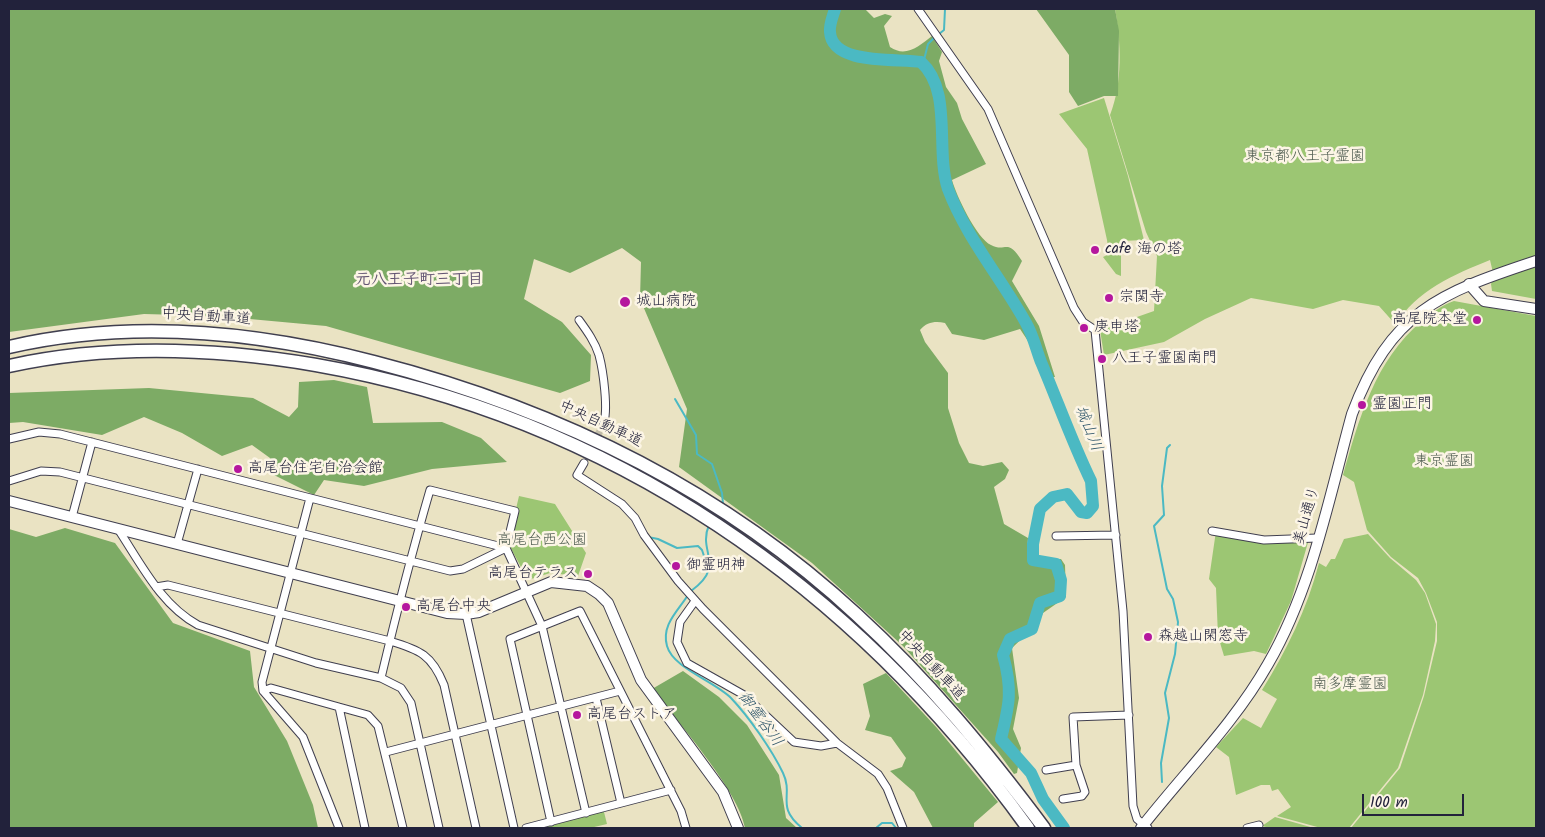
<!DOCTYPE html>
<html>
<head>
<meta charset="utf-8">
<style>
  body { margin:0 }
  #map { position:relative; width:1545px; height:837px; overflow:hidden; background:#eae3c3; font-family:Kalam,sans-serif }
  canvas { display:block }
  .frame { position:absolute; inset:0; border:10px solid #22223b; pointer-events:none }
  .scale { position:absolute; left:1362px; top:794px; width:102px; height:22px; box-sizing:border-box; border:2px solid #22223b; border-top:0; padding-left:6px; font-size:15px; line-height:18px; white-space:nowrap; color:#22223b; -webkit-text-stroke:4px #fcf5e5; paint-order:stroke }
</style>
</head>
<body>
<div id="map">
<canvas width="1545" height="837"></canvas>
<div class="frame"></div>
<div class="scale">100 m</div>
</div>
<script>
const context = document.querySelector('canvas').getContext('2d');
context.lineJoin = 'round';
function fill(path, color) { context.fillStyle = color; context.fill(path, 'evenodd'); }
function trace(path, color, width, dash) { context.strokeStyle = color; context.lineWidth = width; context.lineCap = dash ? 'butt' : 'round'; context.setLineDash(dash || []); context.stroke(path); }
function label(font, color, halo, rows, align = 'center') {
  context.font = font + ' Kalam,"Klee One",sans-serif'; context.lineWidth = 5; context.setLineDash([]); context.textBaseline = 'middle'; context.strokeStyle = halo; context.fillStyle = color; for (const [text, x, y, turn = 0] of rows) {
    context.save(); context.translate(x, y); context.rotate((+turn || 0) * Math.PI / 180); context.textAlign = isNaN(turn) ? turn : align; if (halo) context.strokeText(text, 0, 0); context.fillText(text, 0, 0); context.restore();
  }
}
fill(new Path2D(`
  M1115,9H1536V299L1492,291L1491,284L1494,277L1490,260C1455,274 1415,291 1396,325L1379,306L1343,300L1313,309L1251,298L1205,319L1164,342L1104,355L1100,330L1154,311L1157,256L1146,232L1110,115C1123,83 1121,42 1115,9Z
  M1104,98L1128,176L1144,240L1121,241V276L1116,274L1103,257L1109,254L1107,240L1087,149L1059,114Z
  M1454,301L1536,316V828H1351L1400,768L1424,696L1437,641V622L1426,593L1418,578L1391,557L1367,530L1354,482L1343,475C1359,419 1375,360 1422,321C1433,313 1441,305 1454,301Z
  M519,496L555,504L586,553L578,576L550,573L528,580L508,543Z
  M1216,531L1264,540L1309,539L1291,601L1266,654L1254,651L1224,656L1218,636L1216,588L1209,579Z
  M1368,534L1390,558L1416,580L1425,593L1436,624L1435,641L1423,695L1398,768L1349,828H1321L1277,816L1291,807L1278,789L1272,791L1270,785H1261L1236,795L1229,757L1216,747L1243,718L1261,728L1277,699L1262,690C1287,650 1307,609 1319,563L1326,567L1331,559H1335L1344,539Z
  M603,808L607,824L590,828H526Z
  M1275,817L1314,828H1270L1262,826Z`), '#9cc673');
fill(new Path2D(`
  M9,9H865L874,18L885,14L892,16L884,26L890,47C906,58 919,46 932,36L942,52L939,61L946,87L957,103L962,119L986,164L952,180C956,195 977,239 991,245C1006,253 1007,237 1022,261L1012,281L1039,326L1055,377H1052L1020,329L984,340L952,334L945,323C935,321 927,322 920,330L925,342L948,373V408L959,443L969,463L983,466L1002,462L1009,470L1005,479L994,487L1004,524L1028,538L1027,554L1043,560L1061,559L1065,565L1066,597L1043,613L1038,623L1012,648L1019,698L1013,729L1021,748L1017,773L1014,774L998,752L903,646L812,563L679,467L687,409L640,299L641,262L622,248L570,273L534,259L524,299L562,322L591,355L590,381L560,393L326,326L217,316L144,314L9,332Z
  M1036,9H1115L1119,31L1118,96H1104L1078,106L1069,92V55Z
  M334,380L367,387L373,423L442,422L481,438L507,462L432,469L364,486L324,480L314,495L266,471L270,458L252,445L222,456L182,433L144,417L102,435L23,422L9,423V393L149,388L253,398L289,417L298,407L299,382Z
  M65,528L115,543L173,623L250,651L254,687L287,741L313,805L318,828H9V529L36,537Z
  M683,671L719,697L747,725L779,775L786,818L797,828H745C739,791 677,721 652,689Z
  M886,673L937,728L998,802L974,823V828H933L914,792L890,771L902,767L906,758L891,737L865,730L870,716L863,684Z`), '#7dab65');
trace(new Path2D(`
  M939,34L944,30L945,9
  M923,64L928,44L935,37
  M675,399L696,435L697,454L712,464L722,493L723,504
  M648,537L658,539L677,548L698,546L702,550L708,568
  M691,591C727,565 697,552 709,525
  M688,595C678,611 661,625 667,646C673,668 714,681 731,698C749,717 772,750 783,773C794,796 775,806 802,828
  M1162,782L1161,763L1169,718L1165,693L1175,654L1178,622L1173,599L1167,589L1154,526L1164,515L1162,486L1167,448L1170,445
  M876,828L882,823H892L896,828`), '#4bb9c3', 2);
trace(new Path2D(`
  M835,9C833,16 829,25 830,32C832,66 899,58 921,62C953,91 935,150 948,189C966,237 1001,278 1026,323C1033,335 1036,349 1041,362C1058,402 1072,442 1091,481L1093,506L1087,513L1081,512L1067,494L1053,497L1040,509L1033,544V560L1056,564L1061,580L1060,596L1040,603L1032,629L1010,639L1003,655C1013,691 1009,705 1001,739L1031,773L1043,799L1064,828`), '#4bb9c3', 12);
trace(new Path2D(`
  M587,456L603,425`), '#c2bca8', 7, [7, 3.5]);
const street = new Path2D(`
  M918,9L988,109L1074,308L1083,322L1095,330L1123,611L1133,806L1137,819L1148,828
  M579,320C587,331 595,342 599,355C603,370 609,411 603,425
  M9,439L39,432L60,434L506,548L542,626L586,813
  M584,463L577,475L622,504L635,518L644,535L678,581L703,609L837,743L878,774L887,788L903,828
  M9,481L41,471L60,472L450,571L463,569L506,548L515,511L430,490C412,552 396,615 381,678
  M310,498L262,682L263,691L303,737L339,828
  M72,517L92,442
  M118,529C141,564 161,605 198,625L316,663L381,678L401,688L411,703L439,828
  M1212,531L1264,540L1317,538
  M1056,536L1116,535
  M177,544L198,469
  M156,587L168,585L390,641C420,650 432,655 444,685L476,828
  M695,601L680,622L677,642L687,663L744,695L794,742L821,746L837,743
  M466,614L514,828
  M263,691L271,688L339,707L365,828
  M596,698L621,803
  M339,707L368,715L378,726L403,828
  M386,752L620,691
  M1046,770L1076,765
  M1063,799L1082,796L1085,792L1076,765L1073,717L1129,715
  M551,822L510,639L580,611L681,811L686,828
  M526,828L671,790
  M1247,828L1259,825`);
const secondary = new Path2D(`
  M1469,284L1484,301L1536,309
  M9,501L447,613L466,614L479,612L551,582L587,586L599,594L608,603L641,680L723,792L738,828`);
const primary = new Path2D(`
  M1141,828C1183,774 1234,724 1268,664C1312,588 1329,498 1352,414C1390,312 1439,293 1536,261`);
const highway = new Path2D(`
  M9,347C130,319 255,331 374,362C553,408 720,488 857,615C927,679 987,752 1044,828
  M9,366C109,344 215,348 316,365C612,417 854,586 1028,828`);
trace(street, '#403f4f', 9);
trace(secondary, '#403f4f', 12);
trace(primary, '#403f4f', 12);
trace(highway, '#403f4f', 15);
trace(street, '#fff', 7);
trace(secondary, '#fff', 10);
trace(primary, '#fff', 10);
trace(highway, '#fff', 12);
for (const [x, y, r, color] of [
  [1095,250,5,"#b5179e"],
  [1109,298,5,"#b5179e"],
  [625,302,6,"#b5179e"],
  [1477,320,5,"#b5179e"],
  [1084,328,5,"#b5179e"],
  [1102,359,5,"#b5179e"],
  [1362,405,5,"#b5179e"],
  [238,469,5,"#b5179e"],
  [676,566,5,"#b5179e"],
  [588,574,5,"#b5179e"],
  [406,607,5,"#b5179e"],
  [1148,637,5,"#b5179e"],
  [577,715,5,"#b5179e"]
]) { const dot = new Path2D(); dot.arc(x, y, r, 0, 2 * Math.PI); context.fillStyle = color; context.fill(dot); trace(dot, '#fcf5e5', 2); }
label('15px', '#4d5b4f', '#fcf5e5', [
  ["東京都八王子霊園",1305,157],
  ["東京霊園",1444,462],
  ["高尾台西公園",542,541],
  ["南多摩霊園",1350,685]
]);
label('15px', '#22223b', '#fcf5e5', [
  ["cafe 海の塔",1105,250],
  ["宗関寺",1119,298],
  ["城山病院",636,302],
  ["高尾院本堂",1467,320,"right"],
  ["庚申塔",1094,328],
  ["八王子霊園南門",1112,359],
  ["霊園正門",1372,405],
  ["高尾台住宅自治会館",248,469],
  ["御霊明神",686,566],
  ["高尾台テラス",578,574,"right"],
  ["高尾台中央",416,607],
  ["森越山閑窓寺",1158,637],
  ["高尾台ストア",587,715]
], 'left');
label('15px', '#22223b', '#fcf5e5', [
  ["中央自動車道",206,318,4],
  ["中央自動車道",600,425,25],
  ["美山通り",1308,516,-74],
  ["中央自動車道",930,666,47]
]);
label('bold 16px', '#635573', '#fcf5e5', [
  ["元八王子町三丁目",419,281]
]);
label('italic 16px', '#30576b', '#fcf5e5', [
  ["城山川",1087,429,68],
  ["御霊谷川",759,720,54]
]);
</script>
</body>
</html>
